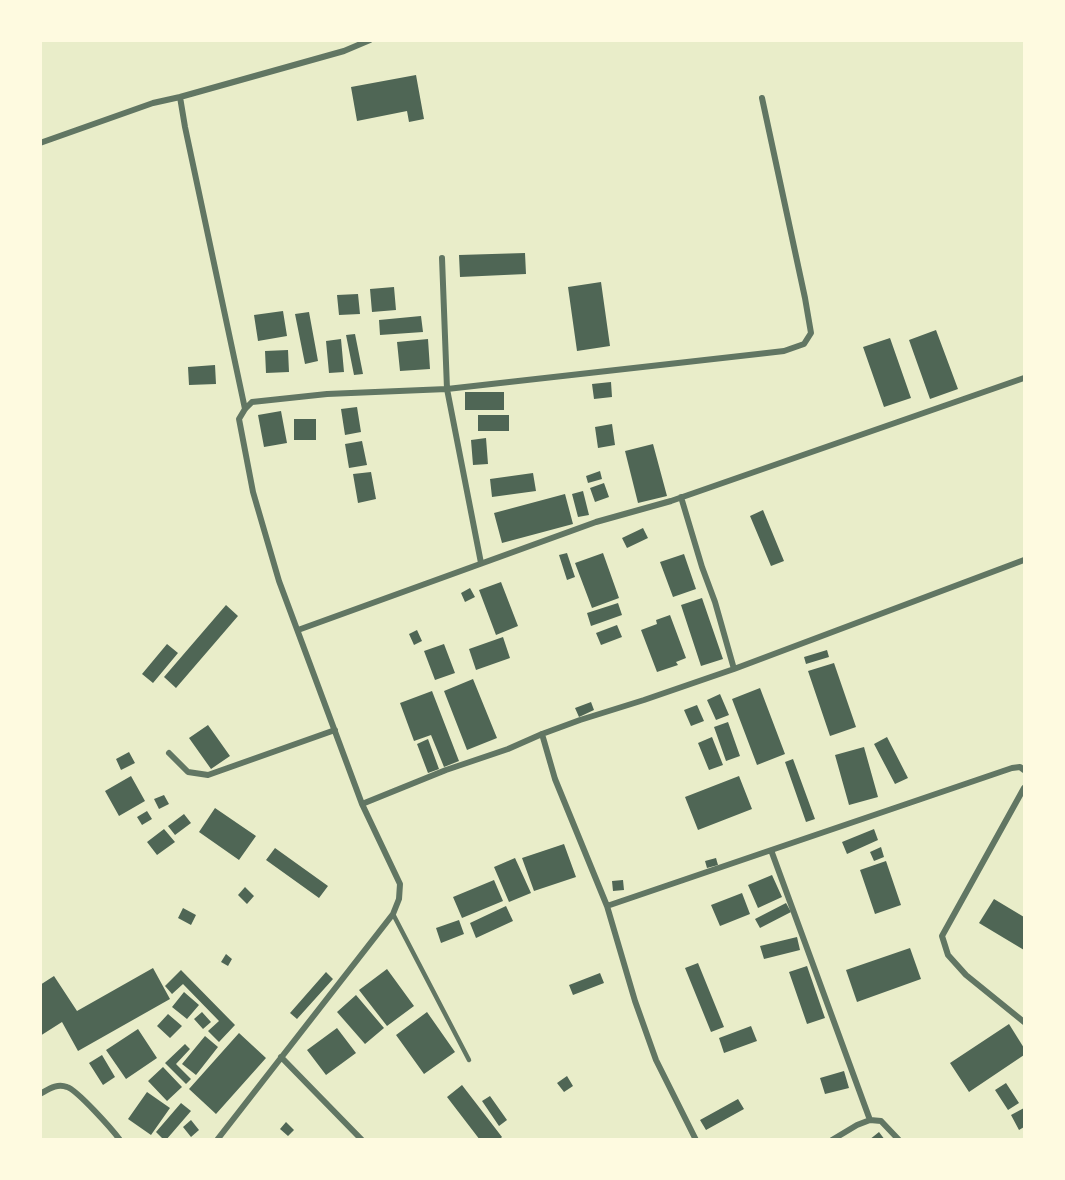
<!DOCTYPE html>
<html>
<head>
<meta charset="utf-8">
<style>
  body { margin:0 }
  #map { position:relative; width:1065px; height:1180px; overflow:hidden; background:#e9edc9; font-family:Overpass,sans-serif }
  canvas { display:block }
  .frame { position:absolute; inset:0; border:42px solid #fefae0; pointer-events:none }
</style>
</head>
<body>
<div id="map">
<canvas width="1065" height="1180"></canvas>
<div class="frame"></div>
</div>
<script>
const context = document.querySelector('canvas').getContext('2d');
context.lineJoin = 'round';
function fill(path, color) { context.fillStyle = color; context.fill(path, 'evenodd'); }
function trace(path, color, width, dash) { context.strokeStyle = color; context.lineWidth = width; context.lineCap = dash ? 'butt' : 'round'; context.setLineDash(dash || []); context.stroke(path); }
fill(new Path2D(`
  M416,75L424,119L409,122L407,111L357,121L351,87Z
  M525,253L526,274L460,277L459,255Z
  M601,282L610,346L577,351L568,287Z
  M394,287L396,310L372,312L370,289Z
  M358,294L360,314L339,315L337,295Z
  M283,311L287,336L258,341L254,315Z
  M309,312L318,361L305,364L295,314Z
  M421,316L423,332L380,335L379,320Z
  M936,330L958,389L930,399L909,340Z
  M355,334L363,374L354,375L346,335Z
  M890,338L911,398L884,407L863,347Z
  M341,339L344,372L329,373L326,341Z
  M428,339L430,369L400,371L397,342Z
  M288,350L289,372L266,373L265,351Z
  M215,365L216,384L189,385L188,367Z
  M611,382L612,397L594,399L592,384Z
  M465,392H504V410H465Z
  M357,407L361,432L345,435L341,409Z
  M281,411L287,443L264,447L258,415Z
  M478,415H509V431H478Z
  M294,419H316V440H294Z
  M612,424L615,445L598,448L595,427Z
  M486,438L488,464L473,465L471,440Z
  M362,441L367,465L349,468L345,444Z
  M653,444L667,496L638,503L625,451Z
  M600,471L602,479L588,483L586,476Z
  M371,472L376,499L358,503L353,474Z
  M533,473L536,491L492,497L490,479Z
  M604,483L609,497L595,502L590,488Z
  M583,491L589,515L578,517L572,494Z
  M565,494L573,524L502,543L494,513Z
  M763,510L784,561L771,566L750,516Z
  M643,528L648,538L627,548L622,538Z
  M567,553L575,577L567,580L559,555Z
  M603,553L619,598L592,608L575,563Z
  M684,554L696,589L673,597L660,562Z
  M501,582L518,626L496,635L479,590Z
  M470,588L475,597L465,602L461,593Z
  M702,598L723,659L701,666L681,605Z
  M618,603L622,615L591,626L587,613Z
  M226,605L238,616L176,688L164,677Z
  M670,615L686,658L676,662L678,665L657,672L641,630L657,624L656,620Z
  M617,625L622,637L601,645L596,633Z
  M417,630L422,641L414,645L409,634Z
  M503,637L510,658L476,670L469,649Z
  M167,644L178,653L153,683L142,674Z
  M444,644L455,673L435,680L424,651Z
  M827,650L829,657L806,664L804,657Z
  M834,663L856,727L830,736L808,671Z
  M473,679L497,738L467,750L444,691Z
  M760,688L785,754L757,765L732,699Z
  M432,691L459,761L444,767L431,735L414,741L400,703Z
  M720,694L729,715L716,720L707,700Z
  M591,702L594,710L579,717L575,708Z
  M697,705L704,721L691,726L684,710Z
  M728,722L740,756L726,761L714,727Z
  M208,725L230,756L211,769L189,738Z
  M712,737L723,765L709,770L698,743Z
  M887,737L908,778L895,784L874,744Z
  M428,739L439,769L428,773L417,744Z
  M864,747L878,797L849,805L835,755Z
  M129,752L135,763L121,770L116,759Z
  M793,759L815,819L806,822L785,762Z
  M131,776L145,801L119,816L105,791Z
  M739,776L752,809L698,830L685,797Z
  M164,795L169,804L159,809L154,799Z
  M215,808L256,836L239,860L199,832Z
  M147,811L152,819L142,825L137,817Z
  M184,814L191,823L175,835L168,826Z
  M164,829L175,842L157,855L147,842Z
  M874,829L878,840L847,854L842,842Z
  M564,844L576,877L534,891L522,858Z
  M881,847L884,857L874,861L870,852Z
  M275,848L328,886L319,898L266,860Z
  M515,858L531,893L509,902L494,867Z
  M716,858L718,865L707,868L705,861Z
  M886,861L901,905L875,914L860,870Z
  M772,875L782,897L758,908L748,885Z
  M494,880L503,901L462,918L453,897Z
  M623,880L624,890L613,891L612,881Z
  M245,887L254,896L247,904L238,895Z
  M742,893L750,914L720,926L711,905Z
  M994,899L1024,917V950L979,923Z
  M786,903L791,912L760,928L755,919Z
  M506,906L513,921L476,938L470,923Z
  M183,908L196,915L191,925L178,918Z
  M459,920L464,934L441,943L436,928Z
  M797,937L800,950L764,959L760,946Z
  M910,948L921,979L857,1002L846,970Z
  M226,954L232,959L228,966L221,962Z
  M698,963L724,1027L711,1032L685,968Z
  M807,966L825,1018L807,1024L789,972Z
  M153,968L170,999L78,1051L62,1022L40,1036V985L54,976L77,1011Z
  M387,969L414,1006L387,1026L359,990Z
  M181,970L235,1025L219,1042L208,1031L219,1021L183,984L172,994L165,986Z
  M326,972L333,979L297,1019L290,1013Z
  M600,973L604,983L573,995L569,985Z
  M184,992L199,1005L187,1019L172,1007Z
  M356,995L384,1028L365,1044L337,1012Z
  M202,1012L211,1022L203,1029L194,1019Z
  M427,1012L455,1052L424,1074L396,1035Z
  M168,1014L182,1026L170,1038L157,1026Z
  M1009,1024L1024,1048V1055L969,1092L950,1063Z
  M751,1026L757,1041L724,1053L719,1038Z
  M337,1028L356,1053L326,1075L307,1050Z
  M138,1029L157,1058L126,1079L106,1050Z
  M239,1033L266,1058L216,1114L189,1089Z
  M205,1036L218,1047L196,1075L182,1064Z
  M185,1044L190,1049L176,1064L191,1079L186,1084L165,1063Z
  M102,1055L115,1077L103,1085L89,1063Z
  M163,1067L182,1087L167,1101L148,1081Z
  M844,1071L849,1088L825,1094L820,1078Z
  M567,1076L573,1086L564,1092L557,1083Z
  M1006,1083L1019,1103L1008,1110L995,1090Z
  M462,1085L502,1137L499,1140H480L447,1097Z
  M147,1092L170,1108L151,1135L128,1119Z
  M490,1096L507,1120L499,1126L482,1101Z
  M738,1099L744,1109L706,1130L700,1120Z
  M181,1103L191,1111L166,1140H164L156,1132Z
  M1024,1108V1127L1019,1130L1011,1115Z
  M191,1120L199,1130L191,1137L183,1127Z
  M286,1122L294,1130L288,1136L280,1129Z
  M879,1132L885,1140H869Z`), '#4f6655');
trace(new Path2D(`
  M393,914L469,1060`), '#617663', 4.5);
trace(new Path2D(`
  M180,97L185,127L245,409
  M40,143L153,103L180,97L344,51L370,40
  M442,258L447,389L481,563
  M298,630L596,522L671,501L1024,378
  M734,669L1024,560
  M542,734L555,779L607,906L635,1001L656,1060L696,1140
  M169,753L188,772L208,775L335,730
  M1024,788L942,936L948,955L966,975L1024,1022
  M362,804L446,770L508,749L542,734L580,720L644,700L734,669L715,602L702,567L681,497
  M771,850L870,1120
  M607,906L1012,768L1020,767L1024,770
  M281,1057L362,1140
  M40,1094C49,1089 57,1083 67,1087C77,1090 112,1129 120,1140
  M217,1140L393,914L399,899L400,884L362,804L279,581L253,492L239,419L245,409L252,402L327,394L447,389L758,354L784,351L804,344L811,333L805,298L762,98
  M832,1140L857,1125L870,1120L881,1121L899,1140`), '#617663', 6);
</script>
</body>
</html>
